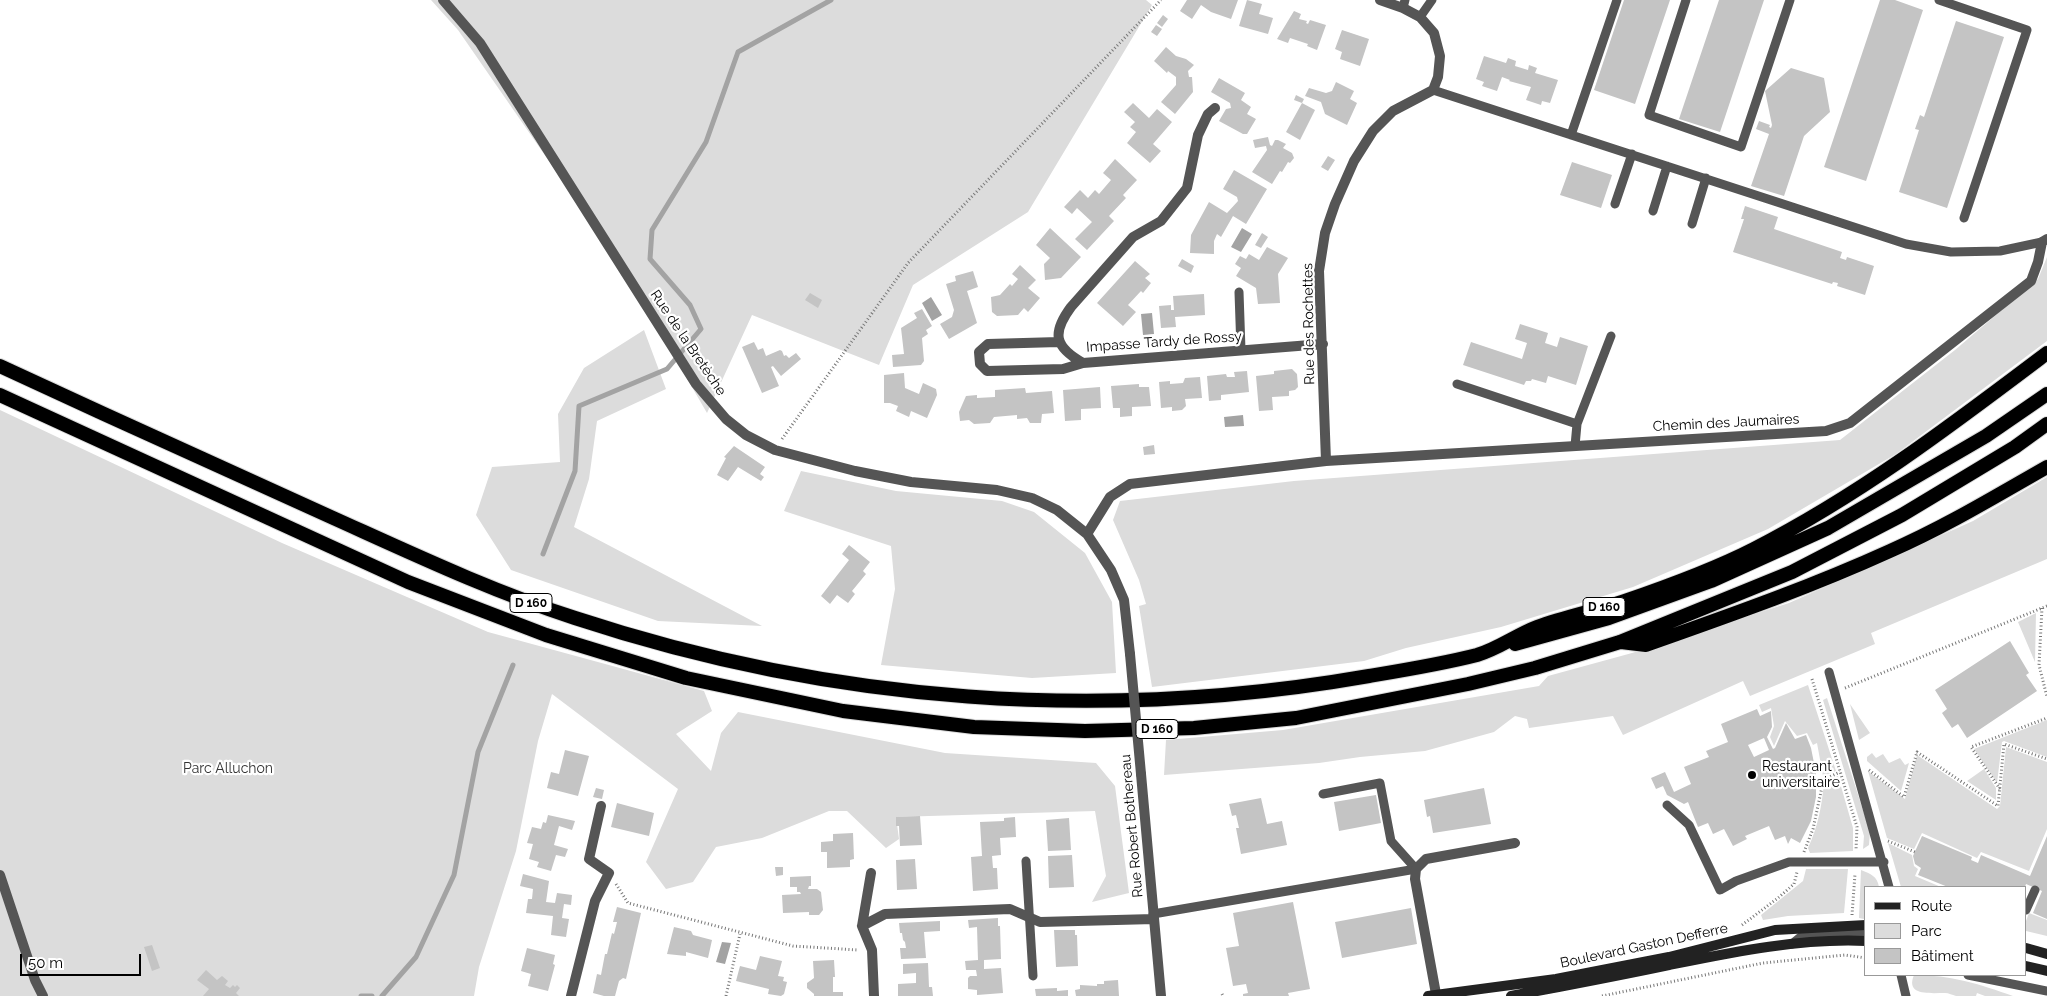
<!DOCTYPE html>
<html>
<head>
<meta charset="utf-8">
<style>
  body { margin:0 }
  #map { position:relative; width:2047px; height:996px; overflow:hidden; background:#fff; font-family:Raleway,sans-serif }
  canvas { display:block }
  .legend { position:absolute; left:1864px; top:886px; width:162px; height:90px; box-sizing:border-box; background:#fff; border:1px solid #999; margin:0; padding:6px 9px; list-style:none; font-size:15px; color:#000 }
  .legend li { display:flex; align-items:center; gap:10px; height:25px }
  .legend b { width:25px; border:1px solid #999 }
  .scale { position:absolute; left:20px; top:954px; width:121px; height:22px; box-sizing:border-box; border:2px solid #000; border-top:0; padding-left:6px; font-size:15px; line-height:18px; white-space:nowrap; color:#000; -webkit-text-stroke:4px #fff; paint-order:stroke }
</style>
</head>
<body>
<div id="map">
<canvas width="2047" height="996"></canvas>
<ul class="legend">
<li><b style="height:6px;background:#222"></b>Route</li>
<li><b style="height:14px;background:#dcdcdc"></b>Parc</li>
<li><b style="height:14px;background:#c4c4c4"></b>Bâtiment</li>
</ul>
<div class="scale">50 m</div>
</div>
<script>
const context = document.querySelector('canvas').getContext('2d');
context.lineJoin = 'round';
function fill(path, color) { context.fillStyle = color; context.fill(path, 'evenodd'); }
function trace(path, color, width, dash) { context.strokeStyle = color; context.lineWidth = width; context.lineCap = dash ? 'butt' : 'round'; context.setLineDash(dash || []); context.stroke(path); }
function label(font, color, halo, rows, align = 'center') {
  context.font = font + ' Raleway,sans-serif'; context.lineWidth = 4.5; context.setLineDash([]); context.textBaseline = 'middle'; context.strokeStyle = halo; context.fillStyle = color; for (const [text, x, y, turn = 0] of rows) {
    context.save(); context.translate(x, y); context.rotate((+turn || 0) * Math.PI / 180); context.textAlign = isNaN(turn) ? turn : align; if (halo) context.strokeText(text, 0, 0); context.fillText(text, 0, 0); context.restore();
  }
}
fill(new Path2D(`
  M431,0H1146L1152,5L1028,212L913,285L879,365L752,315L707,413L621,265L458,30Z
  M2047,257V341L1896,454L1768,529L1633,587L1501,627L1406,648L1364,661L1152,687L1139,606L1146,604L1139,580L1113,520L1120,501L1294,481L1840,440L1955,350L2038,279Z
  M644,330L666,389L597,421L589,479L574,527L762,626L658,621L511,570L476,515L492,467L560,462L558,414L584,368Z
  M0,410L282,543L488,632L704,691L712,711L676,734L711,771L721,733L738,712L945,753L1096,763L1115,786L1129,893L1092,902L1106,876L1095,811L896,817L899,839L886,848L847,811H829L762,838L716,847L693,882L666,889L646,862L678,789L552,694L538,741L516,851L479,967L474,996H0Z
  M801,471L896,491L1002,501L1034,512L1085,553L1112,602L1116,673L1032,678L881,665L895,589L891,546L784,511Z
  M2047,477V559L1871,633L1875,644L1750,696L1743,681L1623,735L1613,716L1529,728L1527,719L1515,716L1494,732L1425,751L1360,757L1319,763L1164,775L1166,740L1283,730L1539,686L1548,676L1632,653L1789,603L1973,521Z
  M2036,613L2035,662L2018,622Z
  M1808,685L1836,771L1823,776L1817,743L1813,745L1807,733L1797,736L1785,721L1774,746L1770,737L1774,726L1771,708L1762,712L1759,705Z
  M1827,698L1870,832L1869,845L1863,849L1864,836L1823,700Z
  M1850,704L1870,733L1859,740Z
  M2047,720V757L2004,741L2002,742L1997,783L1974,749Z
  M2006,747L2047,762V829L2029,871L1981,852L1977,858L1922,833L1914,849L1887,838L1868,771L1905,799L1917,755L1997,809L2000,806Z
  M1872,753L1876,758L1883,754L1889,763L1900,758L1905,765L1909,763L1901,791L1867,761V757Z
  M1984,769L1996,788V800L1967,781Z
  M1838,776L1853,828V851L1810,853L1808,848C1818,827 1822,805 1824,782Z
  M1888,843L1912,855L1914,866L1918,869L1915,876L1941,887H1901Z
  M1806,869H1848L1844,913L1788,916L1763,920L1761,915L1803,881Z
  M1861,870C1871,874 1877,876 1879,887H1866V917L1864,919L1859,918Z
  M2029,913L2047,920V936L2026,931V921Z
  M1914,975C1951,975 1979,984 2013,996H1985L1977,993L1976,996C1969,996 1962,996 1956,996C1952,995 1949,993 1945,993C1930,993 1905,996 1914,975Z`), '#dcdcdc');
fill(new Path2D(`
  M1242,228L1252,234L1241,252L1231,247Z
  M931,297L942,315L932,321L922,303Z
  M1152,313L1154,334L1143,335L1141,314Z
  M1243,415L1244,426L1225,427L1224,417Z
  M722,942L731,943L725,964L716,962Z`), '#a3a3a3');
trace(new Path2D(`
  M543,554L575,471L579,406L667,369L701,329L690,305L650,259L652,230L706,142L738,52L831,0
  M361,996H372
  M382,996L416,957L454,875L478,752L513,665`), '#a3a3a3', 5);
fill(new Path2D(`
  M1187,0H1238L1231,19L1211,12L1201,5L1192,19L1180,11Z
  M1247,0L1262,4L1259,14L1273,18L1268,34L1239,26Z
  M1624,0H1670L1635,104L1594,90Z
  M1719,0H1764L1720,132L1679,119Z
  M1880,0H1895L1923,10L1866,181L1824,167Z
  M1294,11L1301,14L1299,19L1307,21L1306,23L1308,24L1310,20L1326,25L1317,50L1307,46L1308,44L1290,38L1288,43L1277,39Z
  M1163,15L1168,19L1162,27L1157,23Z
  M1956,21L2004,37L1947,208L1899,192L1919,130L1915,129L1920,115L1924,117Z
  M1156,25L1162,29L1157,36L1151,32Z
  M1342,30L1369,39L1360,66L1340,59L1342,52L1335,49Z
  M1166,47L1176,56L1186,59L1194,65L1188,71L1189,77H1192L1193,92L1175,114L1161,102L1176,85V77L1168,71L1167,73L1154,61Z
  M1484,56L1506,63L1508,58L1516,61L1515,66L1528,70L1529,65L1537,68L1535,73L1558,80L1550,103L1542,101L1541,105L1526,100L1531,87L1509,81L1510,80L1502,77L1497,91L1482,86L1484,82L1476,79Z
  M1791,68L1824,78L1830,112L1804,136L1784,196L1751,186L1769,134L1756,129L1759,121L1770,125L1769,127L1771,128L1772,125L1765,91Z
  M1219,78L1245,93L1241,100L1251,107L1247,114L1256,119L1247,134H1243L1219,121L1226,109L1231,108L1230,103L1211,92Z
  M1336,82L1354,91L1350,99L1357,103L1347,125L1325,114L1321,102L1305,96L1309,88L1326,93L1332,91Z
  M1296,95L1304,99L1302,103L1294,100Z
  M1133,103L1149,118L1157,109L1172,122L1153,144L1161,151L1150,163L1127,143L1136,132L1130,127L1135,122L1124,112Z
  M1302,103L1315,110L1300,140L1286,132Z
  M1268,137L1270,145L1272,146L1275,140H1278L1286,144L1283,148L1292,153L1294,158L1290,163L1288,162L1282,172L1280,171L1272,184L1252,172L1267,150L1266,146L1255,148L1253,140Z
  M1328,156L1335,160L1328,171L1321,167Z
  M1115,159L1137,180L1123,195L1126,198L1109,216L1114,221L1087,250L1075,239L1092,222L1077,208L1072,214L1064,207L1080,190L1088,198L1095,190L1099,194L1111,180L1103,173Z
  M1572,162L1612,175L1601,208L1560,195Z
  M1234,170L1267,189L1246,224L1233,216L1221,237L1217,234L1214,241V254L1190,253L1191,235L1209,202L1227,213L1238,201L1237,197L1223,189Z
  M1745,206L1778,217L1774,229L1842,252L1840,258L1846,260L1847,257L1874,266L1865,295L1837,286L1838,283L1833,282L1832,284L1733,252L1744,219H1741Z
  M1050,228L1081,257L1061,278L1045,280L1044,264L1050,258L1036,245Z
  M1262,233L1268,237L1261,248L1255,245Z
  M1267,247L1288,258L1278,274L1280,303L1258,304L1256,288L1236,276L1241,268L1235,264L1240,256L1246,259L1249,254L1259,260Z
  M1182,259L1194,266L1191,273L1178,266Z
  M1135,261L1150,274L1145,278L1151,283L1143,293L1141,291L1128,305L1136,312L1123,326L1097,303Z
  M1020,265L1036,280L1028,288L1040,298L1028,312L1024,308L1018,315L997,316L992,312L991,297L1000,295L1010,284L1012,286L1018,279L1012,274Z
  M973,271L978,287L967,291L977,323L949,339L940,324L952,317L954,310L946,284L956,281L955,276Z
  M810,293L822,300L818,308L805,300Z
  M1204,294L1205,315L1175,317L1176,327L1161,328L1159,306L1171,305V310H1174L1173,296Z
  M922,309L932,326L926,330L928,334L922,338L924,361L921,365L893,367L892,355L904,354L901,328L917,318L914,313Z
  M1520,324L1548,333L1545,343L1557,347L1560,337L1588,346L1576,385L1548,376L1546,383L1532,379L1531,381H1526L1524,385L1463,365L1471,342L1522,359L1527,343L1515,339Z
  M754,342L758,350L763,348L766,356L780,350L782,351L784,356L786,355L789,358L796,353L801,359L781,376L773,366L771,367L779,386L762,393L742,347Z
  M1292,369L1297,374L1298,387L1295,390L1289,391V396L1272,397L1273,410L1259,411L1256,376L1274,374V371Z
  M1247,371L1249,392L1221,395V400L1209,401L1207,376L1226,374L1227,377H1235L1234,372Z
  M904,373L905,388L919,394L923,383L936,389L937,395L927,418L911,411L909,417L896,411L898,406L890,403H884V375Z
  M1200,377L1202,398L1185,399L1186,406L1182,410L1172,411V407L1161,408L1159,382L1170,381V384L1183,383L1185,378Z
  M1139,384V387H1149L1151,406L1132,407V416L1120,417V408H1113L1111,386Z
  M1100,387L1101,408L1081,409V420L1065,421L1063,390Z
  M1025,388L1026,393L1052,391L1054,413L1042,414L1041,423H1030L1027,418L1017,419V415L994,417L990,423L974,424L969,420L960,421L959,412L966,396L977,395V398L995,397V390Z
  M1154,445L1155,454L1144,455L1143,447Z
  M734,446L765,467L760,474L764,477L761,481L738,467L728,481L717,475L726,458L724,457Z
  M849,545L870,562L863,571L866,574L852,591L855,594L848,603L837,595L830,604L821,596L849,560L842,554Z
  M2010,641L2029,673L2026,675L2037,691L1967,738L1958,724L1952,728L1942,713L1947,709L1935,690Z
  M1757,709L1760,716L1771,711L1772,727L1767,737L1773,749L1775,748L1786,723L1795,739L1806,735L1811,748L1816,773V797L1811,821L1800,843L1791,838L1788,844L1785,836L1775,840L1769,826L1745,836L1747,839L1733,846L1724,829L1713,834L1708,823L1698,827L1688,802L1684,804L1667,795L1663,786L1656,789L1651,778L1665,772L1674,792L1691,784L1684,767L1709,757L1706,751L1728,742L1721,724ZM1764,738L1769,750L1754,757L1748,745Z
  M565,750L589,756L578,796L547,788L551,772L559,774Z
  M596,788L604,790L602,799L593,797Z
  M1484,788L1491,824L1433,833L1430,816L1427,817L1424,800Z
  M1376,795L1381,823L1339,831L1334,802Z
  M1261,798L1267,824L1282,821L1287,845L1241,854L1236,828H1239L1236,815L1232,816L1229,804Z
  M617,803L654,813L649,836L611,827Z
  M548,815L575,821L572,830L559,826L554,845L568,849L565,857L556,855L551,871L537,867L539,862L529,859L533,844L527,843L532,827L541,829L543,822L546,823Z
  M920,816L922,845L900,846L899,826H896V817Z
  M1015,817L1016,837L1000,838L1001,855L992,856L993,868H997L998,889L973,891L971,857L982,856L980,822L1004,821V818Z
  M1069,818L1071,850L1048,851L1046,820Z
  M853,833L854,859L850,860V867L827,868V852H821V842L833,841V834Z
  M1922,836L1972,857L1971,860L1978,863L1981,855L2030,876L2047,836V919L2033,913L2042,891L2026,884L2025,887H1948L1918,875L1921,868L1915,864L1913,856Z
  M1072,855L1074,887L1049,888L1048,856Z
  M915,859L917,889L897,890L896,860Z
  M775,867H783V875L776,876Z
  M523,874L549,881L546,902L555,903L557,893L572,895L571,905L564,904L562,918L569,919L566,937L551,935L553,916L526,913L528,899H532L533,889L520,886Z
  M811,876V886H809L808,889H817L821,892L823,910L819,915H809V912L783,913L782,895L801,894L800,892H797V887H790V877Z
  M1293,902L1310,989L1288,993L1289,996H1243V994L1248,993L1246,984L1233,986L1226,948L1239,946L1233,913Z
  M617,907L641,913L626,979L623,978L619,981L615,996H604L593,993L597,974L601,975L605,954H607L612,933L614,934L617,922H613Z
  M1411,908L1417,944L1342,958L1335,922Z
  M998,918V926H1000L1001,959L984,960V969L1001,968L1003,993L977,995V990L968,989V978L970,976H977L976,970H966L965,961L978,960L977,927L969,928L968,920Z
  M940,921V931L924,932L926,958L901,959L900,948H906L905,942L903,940L902,933H900L899,923Z
  M674,927L691,931L693,935L712,940L708,958L686,952V956L667,954Z
  M1054,930H1075V935H1077L1078,966L1056,967Z
  M152,945L160,968L152,971L144,947Z
  M527,948L555,955L553,964L555,965L548,991L528,986L531,974L521,971Z
  M760,956L782,961L778,976L784,977L783,981L787,982L784,994L781,996L768,994L769,989L736,981L740,966L756,970Z
  M834,960L835,977H833V992H843V996H814V994L807,988V983L814,978L813,961Z
  M928,963L929,987H932L933,996H898V984L916,983V973L903,974V964Z
  M206,970L217,980L222,976L228,981L225,985L230,988L233,985L235,987L237,985L240,988L236,993L239,996H203L209,989L197,980Z
  M1118,980L1119,996H1076L1075,990L1080,989V985L1097,986V984H1104V981Z
  M1057,988V991L1068,990V996H1036L1035,989Z`), '#c4c4c4');
const trunk = new Path2D(`
  M0,366C110,417 220,467 331,517C411,553 491,591 575,618C833,703 1101,723 1369,676C1405,670 1442,664 1477,655C1498,649 1516,635 1537,627C1565,617 1594,611 1622,602C1666,587 1713,570 1754,549C1860,495 1953,424 2047,353
  M0,395L408,582L546,635L686,678L843,711L974,727L1085,731L1194,728L1296,718L1468,684L1535,668L1620,642L1792,572L1902,515L2015,447L2047,424
  M1621,642L1646,645C1728,616 1811,587 1890,551C1945,527 1996,496 2047,467
  M1515,644L1609,618L1711,581L1828,528L1986,436L2047,394`);
trace(trunk, '#dbdbdb', 16);
trace(new Path2D(`
  M782,439L908,263L1161,0
  M2042,608L2039,665L2047,697
  M1812,679L1857,827L1856,850
  M1845,688L2047,606
  M1869,770L1904,797L1917,752L1998,806L2004,744L2047,759
  M2000,789L1971,747L2047,718
  M1888,841L1915,852
  M1804,852L1813,829L1822,787L1821,781L1840,772
  M616,884L628,903L793,946L858,950
  M1852,915L1855,874
  M1742,925L1778,898L1794,884L1797,872
  M1222,994L1223,996
  M726,996L740,934
  M1602,996L1763,963L1845,955L1866,958`), '#777', 3, [1, 2.5]);
trace(new Path2D(`
  M1686,0L1649,115L1741,147L1790,0
  M1939,0L2027,30L1964,218
  M1403,8L1405,0
  M1420,17L1432,0
  M1433,90L1906,244L1951,252L2000,251L2042,242
  M1571,135L1617,0
  M1615,204L1632,154
  M1653,211L1667,166
  M1692,224L1706,178
  M1239,292L1241,350
  M1457,384L1577,424
  M1575,446L1577,424L1611,336
  M1829,672L1889,887
  M1323,794L1380,783L1391,841L1416,869
  M1667,805L1689,825L1720,890L1736,881L1789,862H1884
  M1026,861L1033,976
  M2026,910L2035,890
  M1153,914L1416,869
  M1792,944L1803,935L1849,932L1866,933
  M1901,975L1906,996
  M1968,975L2047,991`), '#555', 9);
trace(new Path2D(`
  M443,0L480,43L696,384L726,419L746,435L775,450L855,471L911,482L997,490L1032,498L1057,510L1087,534L1111,570L1124,600L1130,654
  M1215,108L1208,114L1198,135L1187,188L1161,221L1133,237L1071,307C1051,334 1055,347 1083,363L1323,344
  M1059,342L988,344L979,352L980,364L987,371L1063,369L1083,363
  M1326,461L1826,431L1850,423L2031,281L2038,262L2042,242L2047,239
  M1087,534L1110,497L1130,484L1326,461L1319,271L1325,233L1335,204L1354,161L1373,131L1393,111L1433,90L1438,77L1440,56L1434,33L1420,17L1403,8L1380,0
  M1141,774L1161,996
  M0,875L35,980L43,996
  M862,926L871,873
  M1436,994L1415,879L1416,869L1426,859L1515,843
  M571,996L595,901L609,873L589,859L601,806
  M874,996L872,950L862,926L885,914L1010,909L1040,922L1154,919`), '#555', 10);
trace(new Path2D(`
  M2026,948L2047,954
  M2026,966L2047,971
  M1428,996L1556,979L1669,957L1775,930L1866,925
  M1511,996C1564,986 1617,976 1669,965C1733,952 1800,938 1866,941`), '#222', 10);
trace(trunk, '#000', 14);
trace(new Path2D(`
  M1130,654L1141,774`), '#555', 10);
for (const [x, y, r, color] of [
  [1752,775,5,"#000"]
]) { const dot = new Path2D(); dot.arc(x, y, r, 0, 2 * Math.PI); context.fillStyle = color; context.fill(dot); trace(dot, '#fff', 2); }
for (const [x, y, w] of [
  [531,603,42],
  [1604,607,42],
  [1157,729,42]
]) { const box = new Path2D(); box.roundRect(x - w / 2, y - 9.5, w, 19, 4); context.fillStyle = '#fff'; context.fill(box); trace(box, '#000', 1); }
label('bold 12px', '#000', null, [
  ["D 160",531,603],
  ["D 160",1604,607],
  ["D 160",1157,729]
]);
label('14px', '#000', '#fff', [
  ["Rue des Rochettes",1309,324,-91],
  ["Impasse Tardy de Rossy",1164,342,-4],
  ["Rue de la Bretèche",688,343,56],
  ["Chemin des Jaumaires",1726,423,-3],
  ["Rue Robert Bothereau",1132,826,-95],
  ["Boulevard Gaston Defferre",1644,946,-12]
]);
label('14px', '#000', '#fff', [
  ["Restaurant",1762,767],
  ["universitaire",1762,783]
], 'left');
label('14px', '#333', '#fff', [
  ["Parc Alluchon",228,769]
]);
</script>
</body>
</html>
